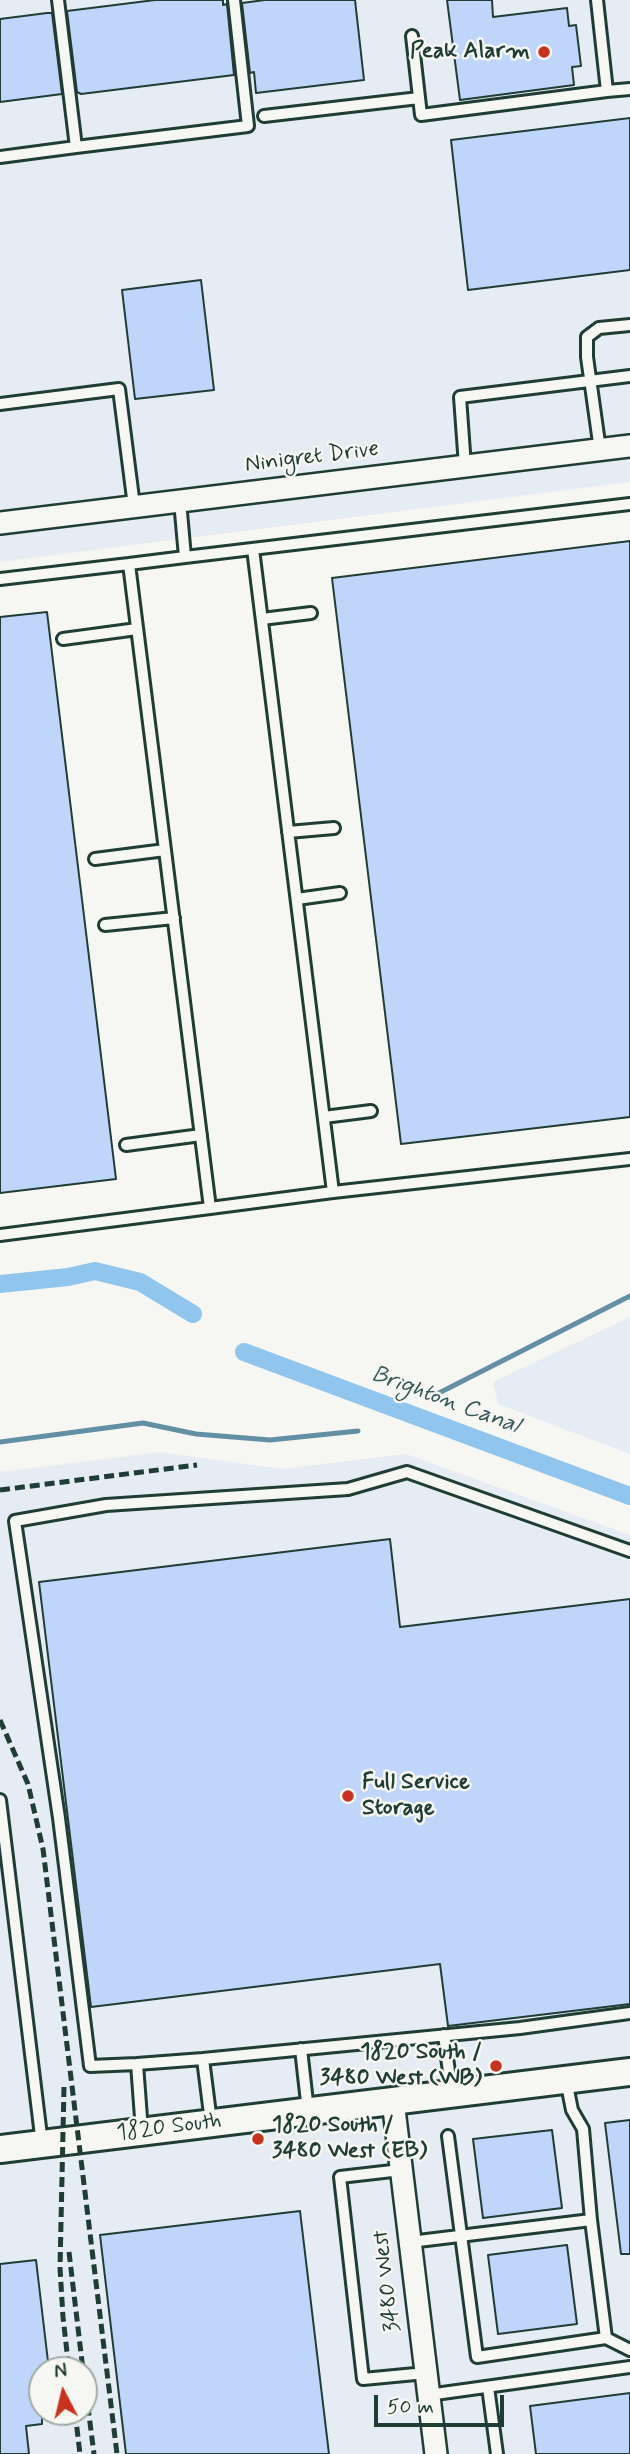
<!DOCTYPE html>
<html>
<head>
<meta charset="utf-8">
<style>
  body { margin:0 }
  #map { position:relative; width:630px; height:2454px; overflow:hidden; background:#f6f6f2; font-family:Mynerve,sans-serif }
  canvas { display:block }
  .north { position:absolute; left:28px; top:2356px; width:70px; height:70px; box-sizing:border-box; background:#f6f6f2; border:2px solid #a0aca6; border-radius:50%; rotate:353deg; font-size:19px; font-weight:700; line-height:28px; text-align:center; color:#1f3d34 }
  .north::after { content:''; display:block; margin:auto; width:24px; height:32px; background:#c8321e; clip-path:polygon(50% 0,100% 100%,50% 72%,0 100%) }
  .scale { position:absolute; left:374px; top:2395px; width:130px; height:32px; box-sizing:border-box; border:4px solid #1f3d34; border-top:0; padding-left:9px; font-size:21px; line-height:24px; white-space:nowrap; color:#1f3d34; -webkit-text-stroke:5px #f6f6f2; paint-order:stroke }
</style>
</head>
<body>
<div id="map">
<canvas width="630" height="2454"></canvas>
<div class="north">N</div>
<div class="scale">50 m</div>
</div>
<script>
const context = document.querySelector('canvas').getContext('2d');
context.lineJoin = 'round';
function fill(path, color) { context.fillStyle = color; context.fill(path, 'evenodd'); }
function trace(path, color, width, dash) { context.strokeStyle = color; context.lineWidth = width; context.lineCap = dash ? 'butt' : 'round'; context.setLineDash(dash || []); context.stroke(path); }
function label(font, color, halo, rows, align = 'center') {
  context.font = font + ' Mynerve,sans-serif'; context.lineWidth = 5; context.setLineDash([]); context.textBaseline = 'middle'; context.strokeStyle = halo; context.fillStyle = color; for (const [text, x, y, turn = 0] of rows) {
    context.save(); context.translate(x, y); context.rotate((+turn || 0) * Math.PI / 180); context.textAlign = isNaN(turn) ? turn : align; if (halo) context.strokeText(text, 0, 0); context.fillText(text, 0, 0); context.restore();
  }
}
fill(new Path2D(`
  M0,0H630V482L0,562Z
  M630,1317V1454L498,1404L493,1382Z
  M160,1452L281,1469L406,1454L630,1535V2454H0V1472ZM42,2370H84V2412H42Z`), '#e6ecf4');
trace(new Path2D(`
  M435,1395L630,1296
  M0,1442L143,1423L196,1434L270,1440L358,1431`), '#638fa4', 5);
trace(new Path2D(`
  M0,1284L68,1277L95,1271L140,1282L193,1314
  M244,1352L630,1496`), '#90c5ee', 18);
const building = new Path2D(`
  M155,0H223V5L227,4L234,75L81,94L77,92L67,11Z
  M265,0H355L364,80L256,93L254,72L250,73L242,3Z
  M447,0H492L493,17L567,8L569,26L576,25L581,66L572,67L574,85L460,100Z
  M47,13H52L62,94L0,102V19Z
  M630,118V270L468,290L451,140Z
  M201,280L214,390L135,399L122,290Z
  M630,541V1117L401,1144L332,578Z
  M47,612L116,1179L0,1193V617Z
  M390,1539L400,1627L630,1599V2004L448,2026L440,1964L91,2007L39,1582Z
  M630,2120V2254H621L605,2123Z
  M552,2130L562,2208L483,2218L473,2139Z
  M300,2211L329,2454H126L100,2235Z
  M567,2245L577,2324L498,2334L488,2255Z
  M36,2260L49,2370H42V2424L26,2426L29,2454H0V2264Z
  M630,2393V2454H536L530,2406Z`);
fill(building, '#bfd6fa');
trace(building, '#1f3d34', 2);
const service = new Path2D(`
  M58,0L76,147L248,126L234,0
  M597,0L607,91L630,89
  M412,36L421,115L607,91
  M264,116L419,98
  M0,157L76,147
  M0,404L119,389L134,506
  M600,450L587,357V337L599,328L630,325
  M465,466L460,397L630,376
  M253,549L333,1192L630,1159
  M185,557L630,504
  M129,564L185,557L180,501
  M0,579L129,564L210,1208L0,1235
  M262,619L311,613
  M63,639L137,629
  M288,832L334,828
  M95,859L165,850
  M297,899L340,893
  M105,925L174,918
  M324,1117L371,1111
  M126,1145L201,1135
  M210,1208L333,1192
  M0,1800L42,2144
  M444,2035L452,2094
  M301,2049L308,2111
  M203,2059L520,2028L630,2013
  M137,2064L203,2059L211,2122
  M142,2131L137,2064L90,2066L59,1818L15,1521L106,1505L348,1489L407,1472L630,1551
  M448,2136L477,2357L606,2338L591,2220
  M401,2170L340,2177L363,2379L426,2373
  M410,2242L591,2220L583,2129L572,2110L566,2080
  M606,2338L630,2350
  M488,2387L497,2454
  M428,2395L630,2367`);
const minor = new Path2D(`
  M0,523L630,446
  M393,2101L436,2454`);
const tertiary = new Path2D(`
  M0,2149L630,2072`);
trace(service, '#1f3d34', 16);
trace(minor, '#1f3d34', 26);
trace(tertiary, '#1f3d34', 32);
trace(service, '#f6f6f2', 10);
trace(minor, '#f6f6f2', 21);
trace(tertiary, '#f6f6f2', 26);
trace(new Path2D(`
  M0,1490L197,1465
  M0,1720L28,1784L43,1849L117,2454
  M64,2087L60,2268L63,2317L69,2370
  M69,2252L83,2370
  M84,2376L94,2454
  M75,2412L80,2454`), '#1f3d34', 5, [10, 5]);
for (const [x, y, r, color] of [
  [544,52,7,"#c8321e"],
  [348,1796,7,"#c8321e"],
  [496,2066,7,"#c8321e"],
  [258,2139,7,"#c8321e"]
]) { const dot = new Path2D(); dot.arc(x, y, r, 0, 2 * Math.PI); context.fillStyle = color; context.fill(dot); trace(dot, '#f6f6f2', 2.5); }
label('bold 23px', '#1f3d34', '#f6f6f2', [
  ["Peak Alarm",530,52],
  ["Full Service",362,1783,"left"],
  ["Storage",362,1809,"left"],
  ["1820 South /",482,2053],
  ["3480 West (WB)",482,2079],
  ["1820 South /",272,2126,"left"],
  ["3480 West (EB)",272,2152,"left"]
], 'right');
label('23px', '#1f3d34', '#f6f6f2', [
  ["Ninigret Drive",312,458,-7],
  ["1820 South",169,2128,-7],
  ["3480 West",388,2281,-97]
]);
label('italic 24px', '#365859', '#f6f6f2', [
  ["Brighton Canal",445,1401,20]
]);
</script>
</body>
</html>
